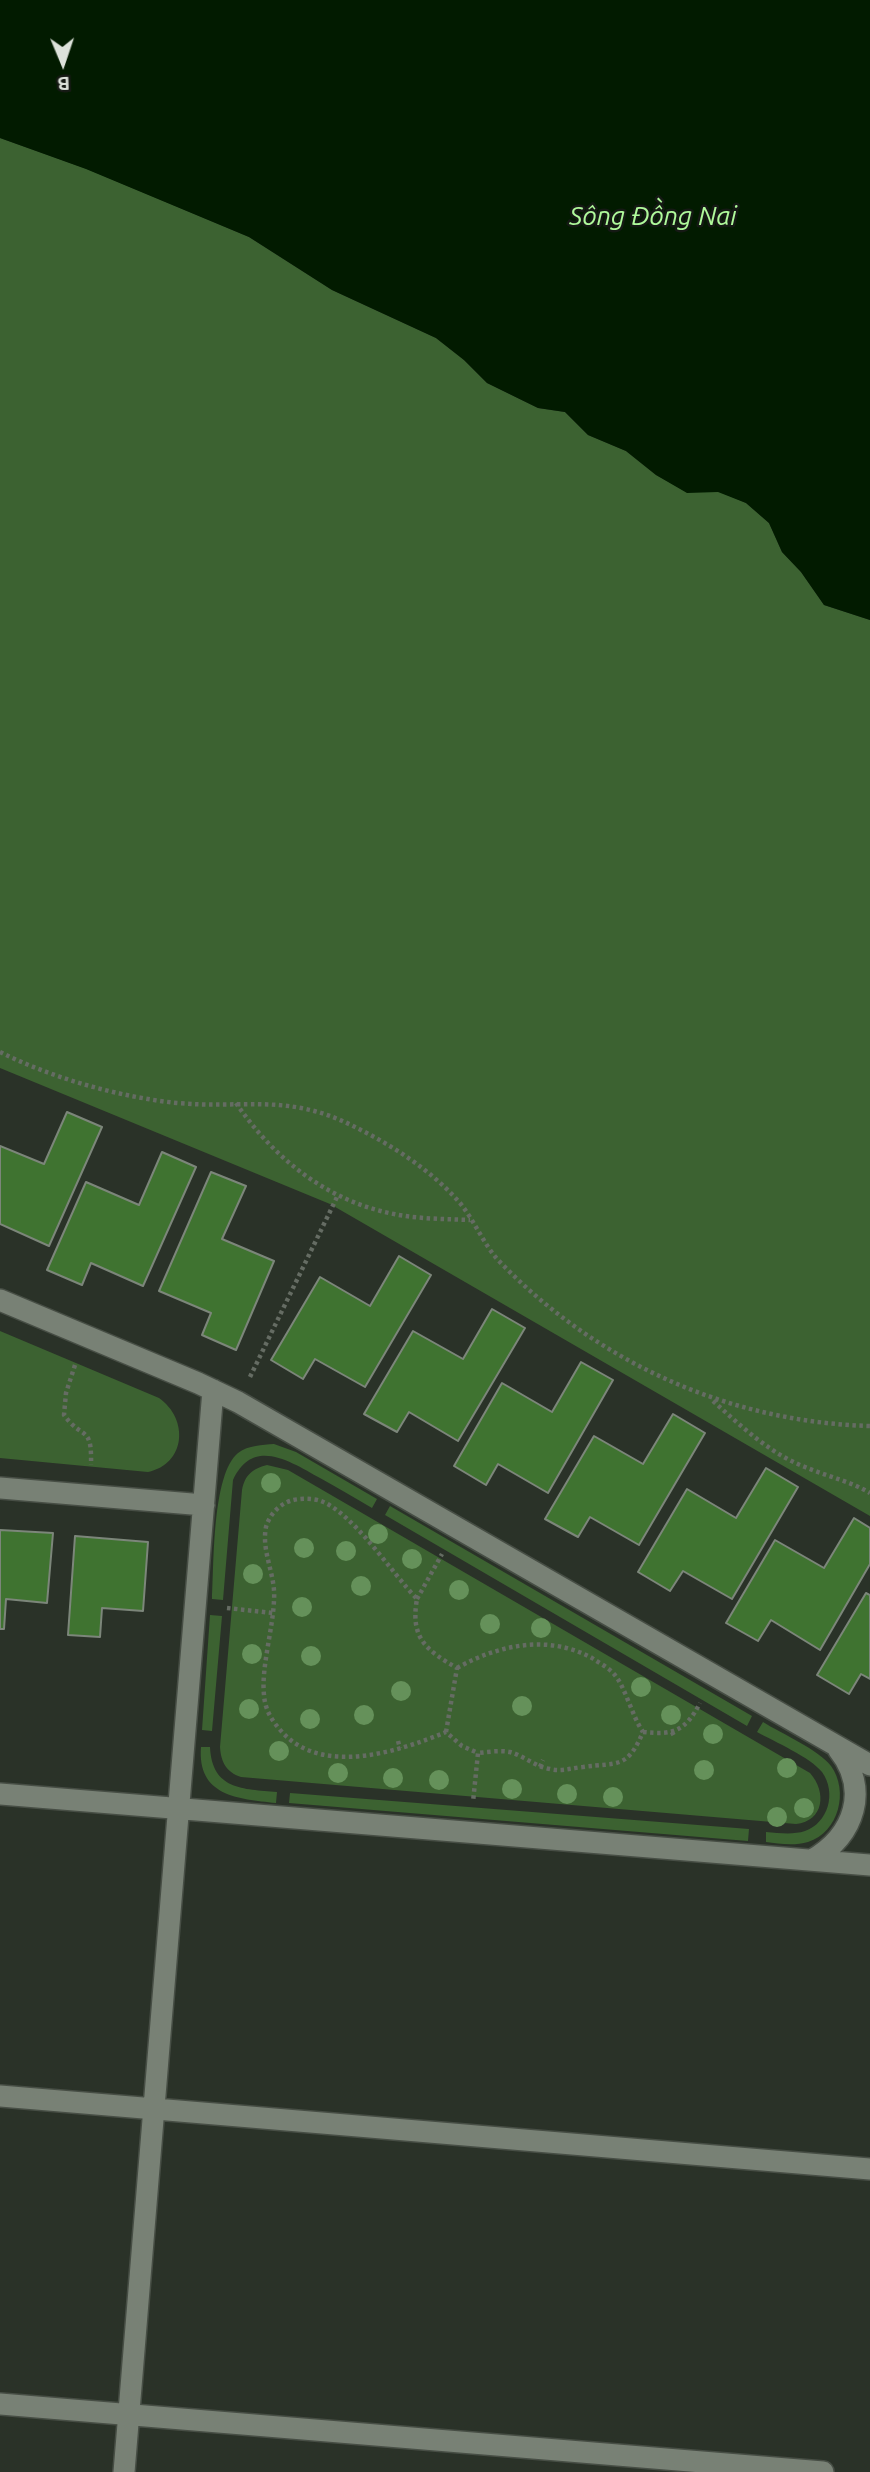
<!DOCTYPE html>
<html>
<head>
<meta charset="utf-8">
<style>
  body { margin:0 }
  #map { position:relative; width:870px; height:2472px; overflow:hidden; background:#2a3228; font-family:Ubuntu,sans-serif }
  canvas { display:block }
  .north { position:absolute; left:28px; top:28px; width:70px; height:70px; -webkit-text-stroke:5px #151914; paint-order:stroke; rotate:178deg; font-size:19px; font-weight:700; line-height:28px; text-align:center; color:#dde2db }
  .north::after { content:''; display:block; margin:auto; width:24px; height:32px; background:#dde2db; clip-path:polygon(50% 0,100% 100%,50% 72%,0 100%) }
</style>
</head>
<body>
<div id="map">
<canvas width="870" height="2472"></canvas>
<div class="north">B</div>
</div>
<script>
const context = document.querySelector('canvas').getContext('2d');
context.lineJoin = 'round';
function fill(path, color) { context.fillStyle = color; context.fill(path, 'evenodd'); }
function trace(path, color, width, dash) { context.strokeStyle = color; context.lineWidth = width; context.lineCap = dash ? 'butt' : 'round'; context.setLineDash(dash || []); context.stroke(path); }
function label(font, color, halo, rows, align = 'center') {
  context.font = font + ' Ubuntu,sans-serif'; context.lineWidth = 5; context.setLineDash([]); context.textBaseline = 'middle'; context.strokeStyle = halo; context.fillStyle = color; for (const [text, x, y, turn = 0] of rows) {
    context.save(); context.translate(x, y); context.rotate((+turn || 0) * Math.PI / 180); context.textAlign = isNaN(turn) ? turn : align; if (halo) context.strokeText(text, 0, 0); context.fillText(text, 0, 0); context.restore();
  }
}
fill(new Path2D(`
  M0,138L87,169L249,237L332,290L436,338L464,360L487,383L538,408L565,412L588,435L626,451L656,475L687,492L718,491L746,503L769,523L782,552L801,572L824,605L870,620V1516L330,1204L0,1068Z
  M0,1331L159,1398C189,1419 186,1464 148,1472L0,1458Z
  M274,1444L296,1452L377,1499L372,1508C355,1498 338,1488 320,1478C291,1462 253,1436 233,1480L223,1600L212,1599C214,1565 212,1474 238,1453C249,1445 262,1445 274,1444Z
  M267,1465L288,1470L810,1773C827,1792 824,1821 796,1824L241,1777C226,1772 221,1762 220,1747L242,1490C245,1475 252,1469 267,1465Z
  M390,1506L752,1716L747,1726L385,1515Z
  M210,1615L222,1616L212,1731L202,1730Z
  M763,1722C782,1734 818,1749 831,1766C849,1791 839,1832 808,1842C795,1846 779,1844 766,1842V1832C779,1833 793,1835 805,1831C828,1823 837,1793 822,1772C810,1757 775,1742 757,1732Z
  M201,1747H210C212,1790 243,1789 277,1792L276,1803C238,1799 197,1796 201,1747Z
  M290,1793L749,1829L748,1841L289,1803Z`), '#3c6231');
fill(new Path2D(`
  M0,0H870V620L824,605L801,572L782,552L769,523L746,503L718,492L687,493L656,475L626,451L588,435L565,412L538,408L487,383L464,360L436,338L332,290L249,237L86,169L0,138Z`), '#021b00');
const building = new Path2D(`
  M67,1112L102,1127L49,1246L0,1224V1146L44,1164Z
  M162,1152L196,1167L143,1286L91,1263L82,1285L47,1270L86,1182L139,1205Z
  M211,1172L246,1186L222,1239L274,1261L236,1350L202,1335L211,1313L159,1291Z
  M399,1256L431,1275L365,1387L315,1359L303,1379L271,1360L320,1277L370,1306Z
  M492,1309L525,1328L458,1441L409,1412L397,1432L364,1414L413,1331L463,1359Z
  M581,1362L613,1380L548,1493L498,1464L486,1485L454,1466L502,1383L552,1412Z
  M673,1414L705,1433L639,1545L590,1517L578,1537L545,1519L594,1436L643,1464Z
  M766,1468L798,1487L732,1599L683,1571L670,1591L638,1572L687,1489L736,1518Z
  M854,1518L870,1528V1564L820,1650L771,1620L758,1641L726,1623L775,1540L824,1568Z
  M0,1530L53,1533L47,1603L6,1599L4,1629H0Z
  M75,1536L148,1542L143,1611L102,1608L100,1637L68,1635Z
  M866,1593L870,1595V1679L861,1674L849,1694L817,1675Z`);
fill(building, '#3f7330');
trace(building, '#7c867a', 2);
const minor = new Path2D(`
  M0,1300L198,1383L238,1402L870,1765
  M0,1488L204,1505
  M0,1794L870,1865
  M812,1860C855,1835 870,1789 838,1749
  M0,2096L870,2169
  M0,2404L823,2472
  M124,2472L213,1390`);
trace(minor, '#474e45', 24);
trace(new Path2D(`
  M0,1052C52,1078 119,1097 177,1103C244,1109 288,1093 353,1126C392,1145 431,1170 460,1203C474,1220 483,1243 498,1260C596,1362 728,1422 870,1426
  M236,1103C272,1156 324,1199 389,1213C416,1219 443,1219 470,1220
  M75,1365L66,1393L64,1415C83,1441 92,1424 91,1465
  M250,1377L338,1195
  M713,1401C741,1426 769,1453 805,1467C826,1476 850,1481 870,1493
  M417,1599L442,1554
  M227,1608L273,1613
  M457,1668C498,1645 548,1634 592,1658C599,1663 608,1667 614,1674C625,1686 632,1716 643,1732C627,1770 617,1762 583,1767C571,1768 562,1772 550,1769C536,1767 524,1756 510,1752C500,1750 488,1752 478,1753
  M446,1732L457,1668C426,1650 410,1638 417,1599C392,1573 353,1513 321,1501C312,1498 299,1498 290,1501C278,1505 269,1516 266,1527C261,1552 276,1575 274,1600C273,1629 261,1668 264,1695C265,1710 272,1721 282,1732C322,1776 398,1752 446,1732L462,1746L478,1753L473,1802
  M643,1732C673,1735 685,1732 700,1703
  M672,1732L675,1738
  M398,1741L400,1748
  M540,1767L543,1760`), '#656c63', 4.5, [3.5, 3.5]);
trace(minor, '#788175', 21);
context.fillStyle = '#65915a';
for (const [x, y] of [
  [271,1483],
  [378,1534],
  [304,1548],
  [346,1551],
  [412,1559],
  [253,1574],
  [361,1586],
  [459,1590],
  [302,1607],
  [490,1624],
  [541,1628],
  [252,1654],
  [311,1656],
  [641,1687],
  [401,1691],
  [522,1706],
  [249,1709],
  [364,1715],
  [671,1715],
  [310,1719],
  [713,1734],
  [279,1751],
  [787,1768],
  [704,1770],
  [338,1773],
  [393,1778],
  [439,1780],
  [512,1789],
  [567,1794],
  [613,1797],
  [804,1808],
  [777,1817]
]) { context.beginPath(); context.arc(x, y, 10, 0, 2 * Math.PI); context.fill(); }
label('italic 26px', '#aff99b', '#151914', [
  ["Sông Đồng Nai",653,216]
]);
</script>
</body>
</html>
